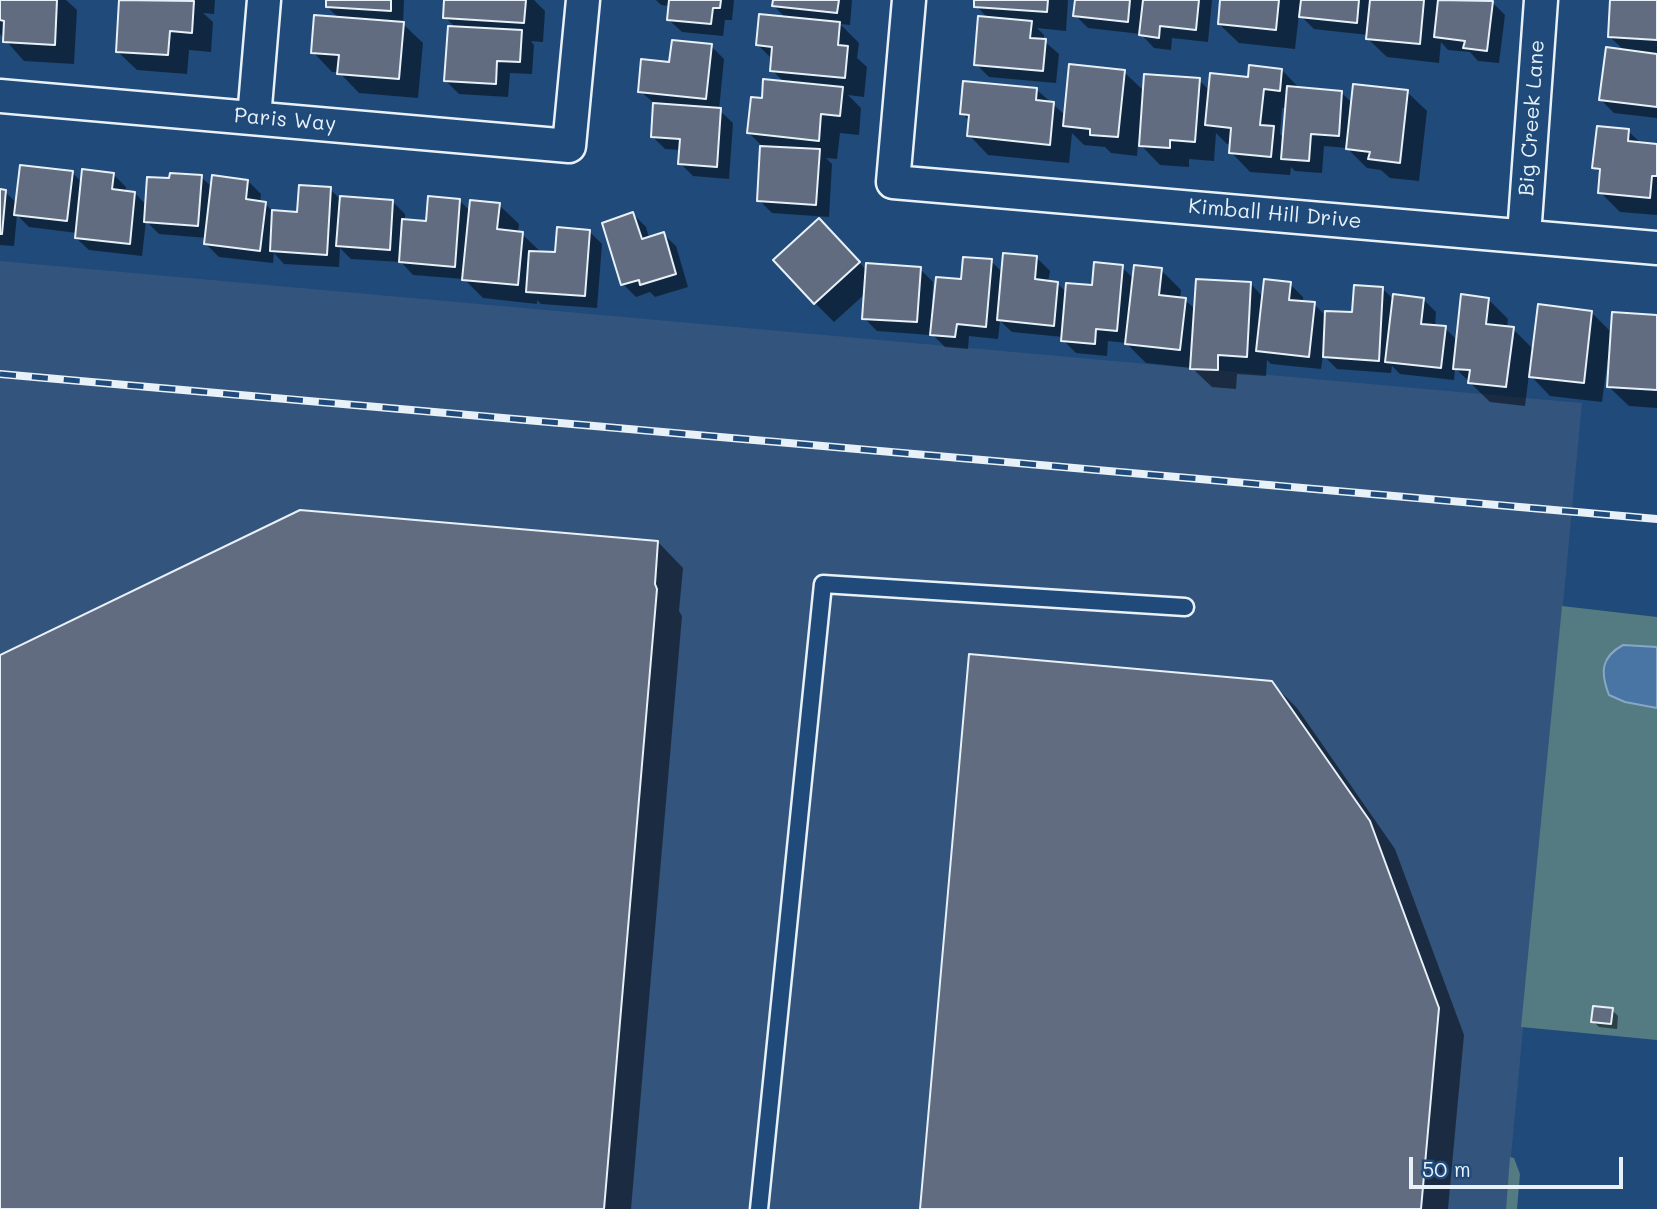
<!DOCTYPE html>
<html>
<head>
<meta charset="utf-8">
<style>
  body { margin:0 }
  #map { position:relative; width:1657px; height:1209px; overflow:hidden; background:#1f4a7a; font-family:Mali,sans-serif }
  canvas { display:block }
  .scale { position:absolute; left:1409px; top:1157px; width:214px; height:32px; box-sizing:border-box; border:4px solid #e8f1f8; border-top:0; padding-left:9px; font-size:21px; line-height:24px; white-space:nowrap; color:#e8f1f8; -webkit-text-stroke:5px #1f4a7a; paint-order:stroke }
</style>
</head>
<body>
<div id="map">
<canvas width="1657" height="1209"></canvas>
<div class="scale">50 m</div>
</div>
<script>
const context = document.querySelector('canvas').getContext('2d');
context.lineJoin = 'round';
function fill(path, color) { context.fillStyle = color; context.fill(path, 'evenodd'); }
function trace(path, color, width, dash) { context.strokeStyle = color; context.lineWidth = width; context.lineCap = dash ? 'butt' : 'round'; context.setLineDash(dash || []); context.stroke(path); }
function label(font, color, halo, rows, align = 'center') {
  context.font = font + ' Mali,sans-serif'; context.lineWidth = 5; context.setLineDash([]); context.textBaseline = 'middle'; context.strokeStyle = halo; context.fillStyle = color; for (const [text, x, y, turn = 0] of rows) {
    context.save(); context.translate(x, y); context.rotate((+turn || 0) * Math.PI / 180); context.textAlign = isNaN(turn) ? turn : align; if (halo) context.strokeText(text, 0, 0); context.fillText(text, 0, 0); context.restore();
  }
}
fill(new Path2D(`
  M0,261L1582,403L1506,1209H0Z`), '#33547c');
fill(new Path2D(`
  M1562,606L1657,617V1040L1521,1027Z
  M1510,1157L1514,1158L1520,1174L1517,1209H1506Z`), '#547b81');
const water = new Path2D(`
  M1623,645L1657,647V708L1625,702L1609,695C1600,672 1601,657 1623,645Z`);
fill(water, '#4875a4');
trace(water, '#88a7c6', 2);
fill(new Path2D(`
  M0,0H66L77,10L74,64L24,61L0,34Z
  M121,0H215L214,14L203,13L213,22L211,52L189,50L187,74L137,70L117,51Z
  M328,0H404L403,24L423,43L418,98L359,93L339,72H332L313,52L339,18L327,7Z
  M446,0H534L545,11L543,42L531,41L534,45L532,74L510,73L508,97L459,94L446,81L456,28L445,17Z
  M656,0H734L732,20H725L723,36L682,32L669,20L670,6L661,5Z
  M775,0H852L850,25L840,24L859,43L857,58L867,67L864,97L848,95L861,108L859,135L840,133L837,159L826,158L832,164L829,217L772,213L759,200L762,146L749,133L763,100L785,83L772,70L773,60L758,45L787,19L774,6Z
  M976,0H1068L1066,31L1037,28L1044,35V41L1059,54L1056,83L989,77L976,64L989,19L976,6Z
  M1077,0H1212L1208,42L1172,38L1171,50L1154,48L1141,34L1088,28L1075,15Z
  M1222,0H1481L1492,2L1505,15L1499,63L1478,61L1470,52L1448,50L1441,42L1439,63L1387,57L1367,38L1368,35L1314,29L1299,14L1295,49L1239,43L1219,24Z
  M1612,0H1657V118L1614,113L1601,100L1625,51L1610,37Z
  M711,46L724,59L719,110L733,123L729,179L693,176L680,163L681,150L665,149L652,136L655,104L640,91L671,64Z
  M1282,70L1300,89L1341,92L1353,104L1407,92L1427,111L1419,181L1390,178L1381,170L1367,168L1347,148L1324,146L1322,173L1295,171L1291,167L1290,175L1250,172L1231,152L1232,145L1227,144L1216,133L1214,161L1189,159V167L1160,165L1138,142L1137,156L1111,153L1105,147L1084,145L1072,133L1069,163L988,155L969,135L970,122L962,113L1037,90L1065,115L1124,72L1145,92L1199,80L1210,91ZM1282,108H1287L1284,139L1280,134Z
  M1628,131L1642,144L1657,146V215L1620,212L1600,192L1602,175L1594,167Z
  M72,172L82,183L113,174L126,187L125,193H135L147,206L171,180L201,177L213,188L248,181L261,194L260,203H265L273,212L299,213L330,189L339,198L392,201L405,214V221L427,223L459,200L471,212L499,205L519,224L518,233L522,234L542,253L557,254L589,231L602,244L597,308L541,304L537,300V304L483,298L464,279L413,275L401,262L351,259L340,248L339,267L284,264L274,253L273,263L219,257L206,244L207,238L159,234L146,221L142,256L89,250L76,238L77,233L29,227L17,215L14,246L0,245V191L5,192L18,204Z
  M633,214L646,227L649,238L663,234L676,246L688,287L655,297L650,292L636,297L623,284Z
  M839,240L867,271L920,269L933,282L932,303H935L991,261L1003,273L1037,258L1050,271L1048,282L1057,283L1067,293L1094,287L1122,267L1134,279L1161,270L1181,290L1180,299L1185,300L1196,310L1251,284L1263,297L1290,284L1303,297V303L1314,304L1327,317L1354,314L1383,289L1394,300L1423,299L1436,312L1435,327L1445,328L1458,341L1488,299L1508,319L1507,328L1513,329L1534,350L1591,312L1612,333L1657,316V408L1629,406L1609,387L1611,357H1608L1602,402L1550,396L1529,374L1525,406L1490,402L1455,368L1454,380L1400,374L1392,366L1391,373L1337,369L1323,355L1321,369L1271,364L1267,360L1266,376L1237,374L1236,389L1212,387L1192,368L1146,363L1126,343L1108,341L1107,356L1076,353L1063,340V337L1012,332L1000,321L998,339L969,336L968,349L945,347L930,332V335L877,331L864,318L866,293L834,322L815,303Z
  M658,542L683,568L679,611L682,616L631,1209H0V657Z
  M1271,682L1297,708L1395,849L1464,1035L1448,1209H922Z
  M1612,1010L1618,1016L1617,1029L1599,1027L1593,1021Z`), '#0007');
const building = new Path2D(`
  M0,0H57L55,45L3,42L4,21L0,20Z
  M119,0L194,1L192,33L170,31L168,55L116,52Z
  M326,0H391V11L326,7Z
  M444,0H526L524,23L443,18Z
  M669,0H721L720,8H713L711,24L667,20Z
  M773,0H839L837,13L772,6Z
  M974,0H1048L1047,12L974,7Z
  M1075,0H1130L1128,22L1073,16Z
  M1143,0H1199L1196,30L1160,26L1159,38L1139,35Z
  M1220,0H1279L1276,30L1218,24Z
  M1301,0H1359L1357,23L1299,17Z
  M1370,0H1424L1420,44L1366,39Z
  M1438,0L1493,1L1487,51L1463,48L1465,41L1434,37Z
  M1610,0H1657V40L1608,37Z
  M759,14L840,22L838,45L848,46L845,78L770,71L772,47L756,45Z
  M314,15L404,22L399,79L337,74L339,55L311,53Z
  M978,16L1032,21L1030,38L1046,39L1043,71L974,65Z
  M448,26L522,30L520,62L497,61L496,84L444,81Z
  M672,40L712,44L706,99L638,92L641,59L669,62Z
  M1606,47L1657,54V107L1599,100Z
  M1069,64L1125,70L1118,137L1090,135V129L1063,126Z
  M1249,65L1282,69L1280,91L1264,89L1260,125L1274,126L1271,157L1229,153L1231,128L1205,125L1210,73L1248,77Z
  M1144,74L1200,78L1195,142L1170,140V148L1139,146Z
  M763,79L843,87L840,116L821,114L819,141L747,133L751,97L762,98Z
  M963,81L1037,88L1036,100L1054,102L1050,145L967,136L969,115L960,114Z
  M1353,84L1408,90L1400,163L1368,159L1370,152L1346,149Z
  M1287,86L1342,91L1339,136L1311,134L1309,161L1281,159Z
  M653,103L721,108L717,167L678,164L680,139L651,137Z
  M1597,126L1629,129L1628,141L1657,144V176H1652L1650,198L1598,193L1600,169L1592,168Z
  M760,146L820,149L816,205L757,201Z
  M20,165L73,171L67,221L14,215Z
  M82,169L114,173L112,189L135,192L130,244L75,238Z
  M170,173L202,175L198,226L144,222L147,177L169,178Z
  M212,175L248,180L246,199L266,202L260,251L204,244Z
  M299,185L331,187L327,255L270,251L272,210L297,212Z
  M0,189L6,190L2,234H0Z
  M340,196L393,200L390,250L336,246Z
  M428,196L460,199L455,267L399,262L402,219L426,221Z
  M470,200L500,203L497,229L523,232L518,285L462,280Z
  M633,212L642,239L664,232L676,274L640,285L639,280L621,285L602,223Z
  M819,218L860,262L814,304L773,260Z
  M557,227L590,230L585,296L526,292L529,251L555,252Z
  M1003,253L1037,256L1035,279L1058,282L1054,326L997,320Z
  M963,257L992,259L986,327L957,324L955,337L930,335L936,277L961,279Z
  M1094,262L1123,265L1117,331L1096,329L1095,344L1061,341L1066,283L1092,285Z
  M866,263L921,267L917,322L862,319Z
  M1134,265L1162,268L1159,295L1186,298L1180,350L1125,344Z
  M1196,279L1251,282L1247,357L1218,355V370L1190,369Z
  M1264,279L1291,282L1289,300L1315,302L1309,357L1256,351Z
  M1354,285L1383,287L1379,361L1323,357L1325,311L1352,312Z
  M1393,294L1424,298L1421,324L1446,326L1441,368L1385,362Z
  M1461,294L1489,298L1486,324L1514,327L1506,387L1468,383L1470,370L1453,369Z
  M1538,304L1592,311L1584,383L1529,377Z
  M1612,312L1657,315V390L1607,387Z
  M300,510L658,541L655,584L657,589L604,1209H0V655Z
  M969,654L1272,681L1370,821L1439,1008L1421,1209H920Z
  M1593,1006L1613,1008L1611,1024L1591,1022Z`);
fill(building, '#616c81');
trace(building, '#e8f1f8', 2);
const service = new Path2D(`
  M759,1209L823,584L1185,607`);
const minor = new Path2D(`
  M909,0L893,182L1657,248
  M0,96L569,146L583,0
  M254,118L264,0
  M1524,235L1541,0`);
trace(service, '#e8f1f8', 21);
trace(minor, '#e8f1f8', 37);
trace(service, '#1f4a7a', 16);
trace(minor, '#1f4a7a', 32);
const rail = new Path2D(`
  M0,374L1657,519`);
trace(rail, '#e8f1f8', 8);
trace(rail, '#1f4a7a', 5, [16]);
label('21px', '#e8f1f8', '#1f4a7a', [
  ["Big Creek Lane",1532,118,-86],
  ["Paris Way",285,120,5],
  ["Kimball Hill Drive",1275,214,5]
]);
</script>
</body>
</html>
